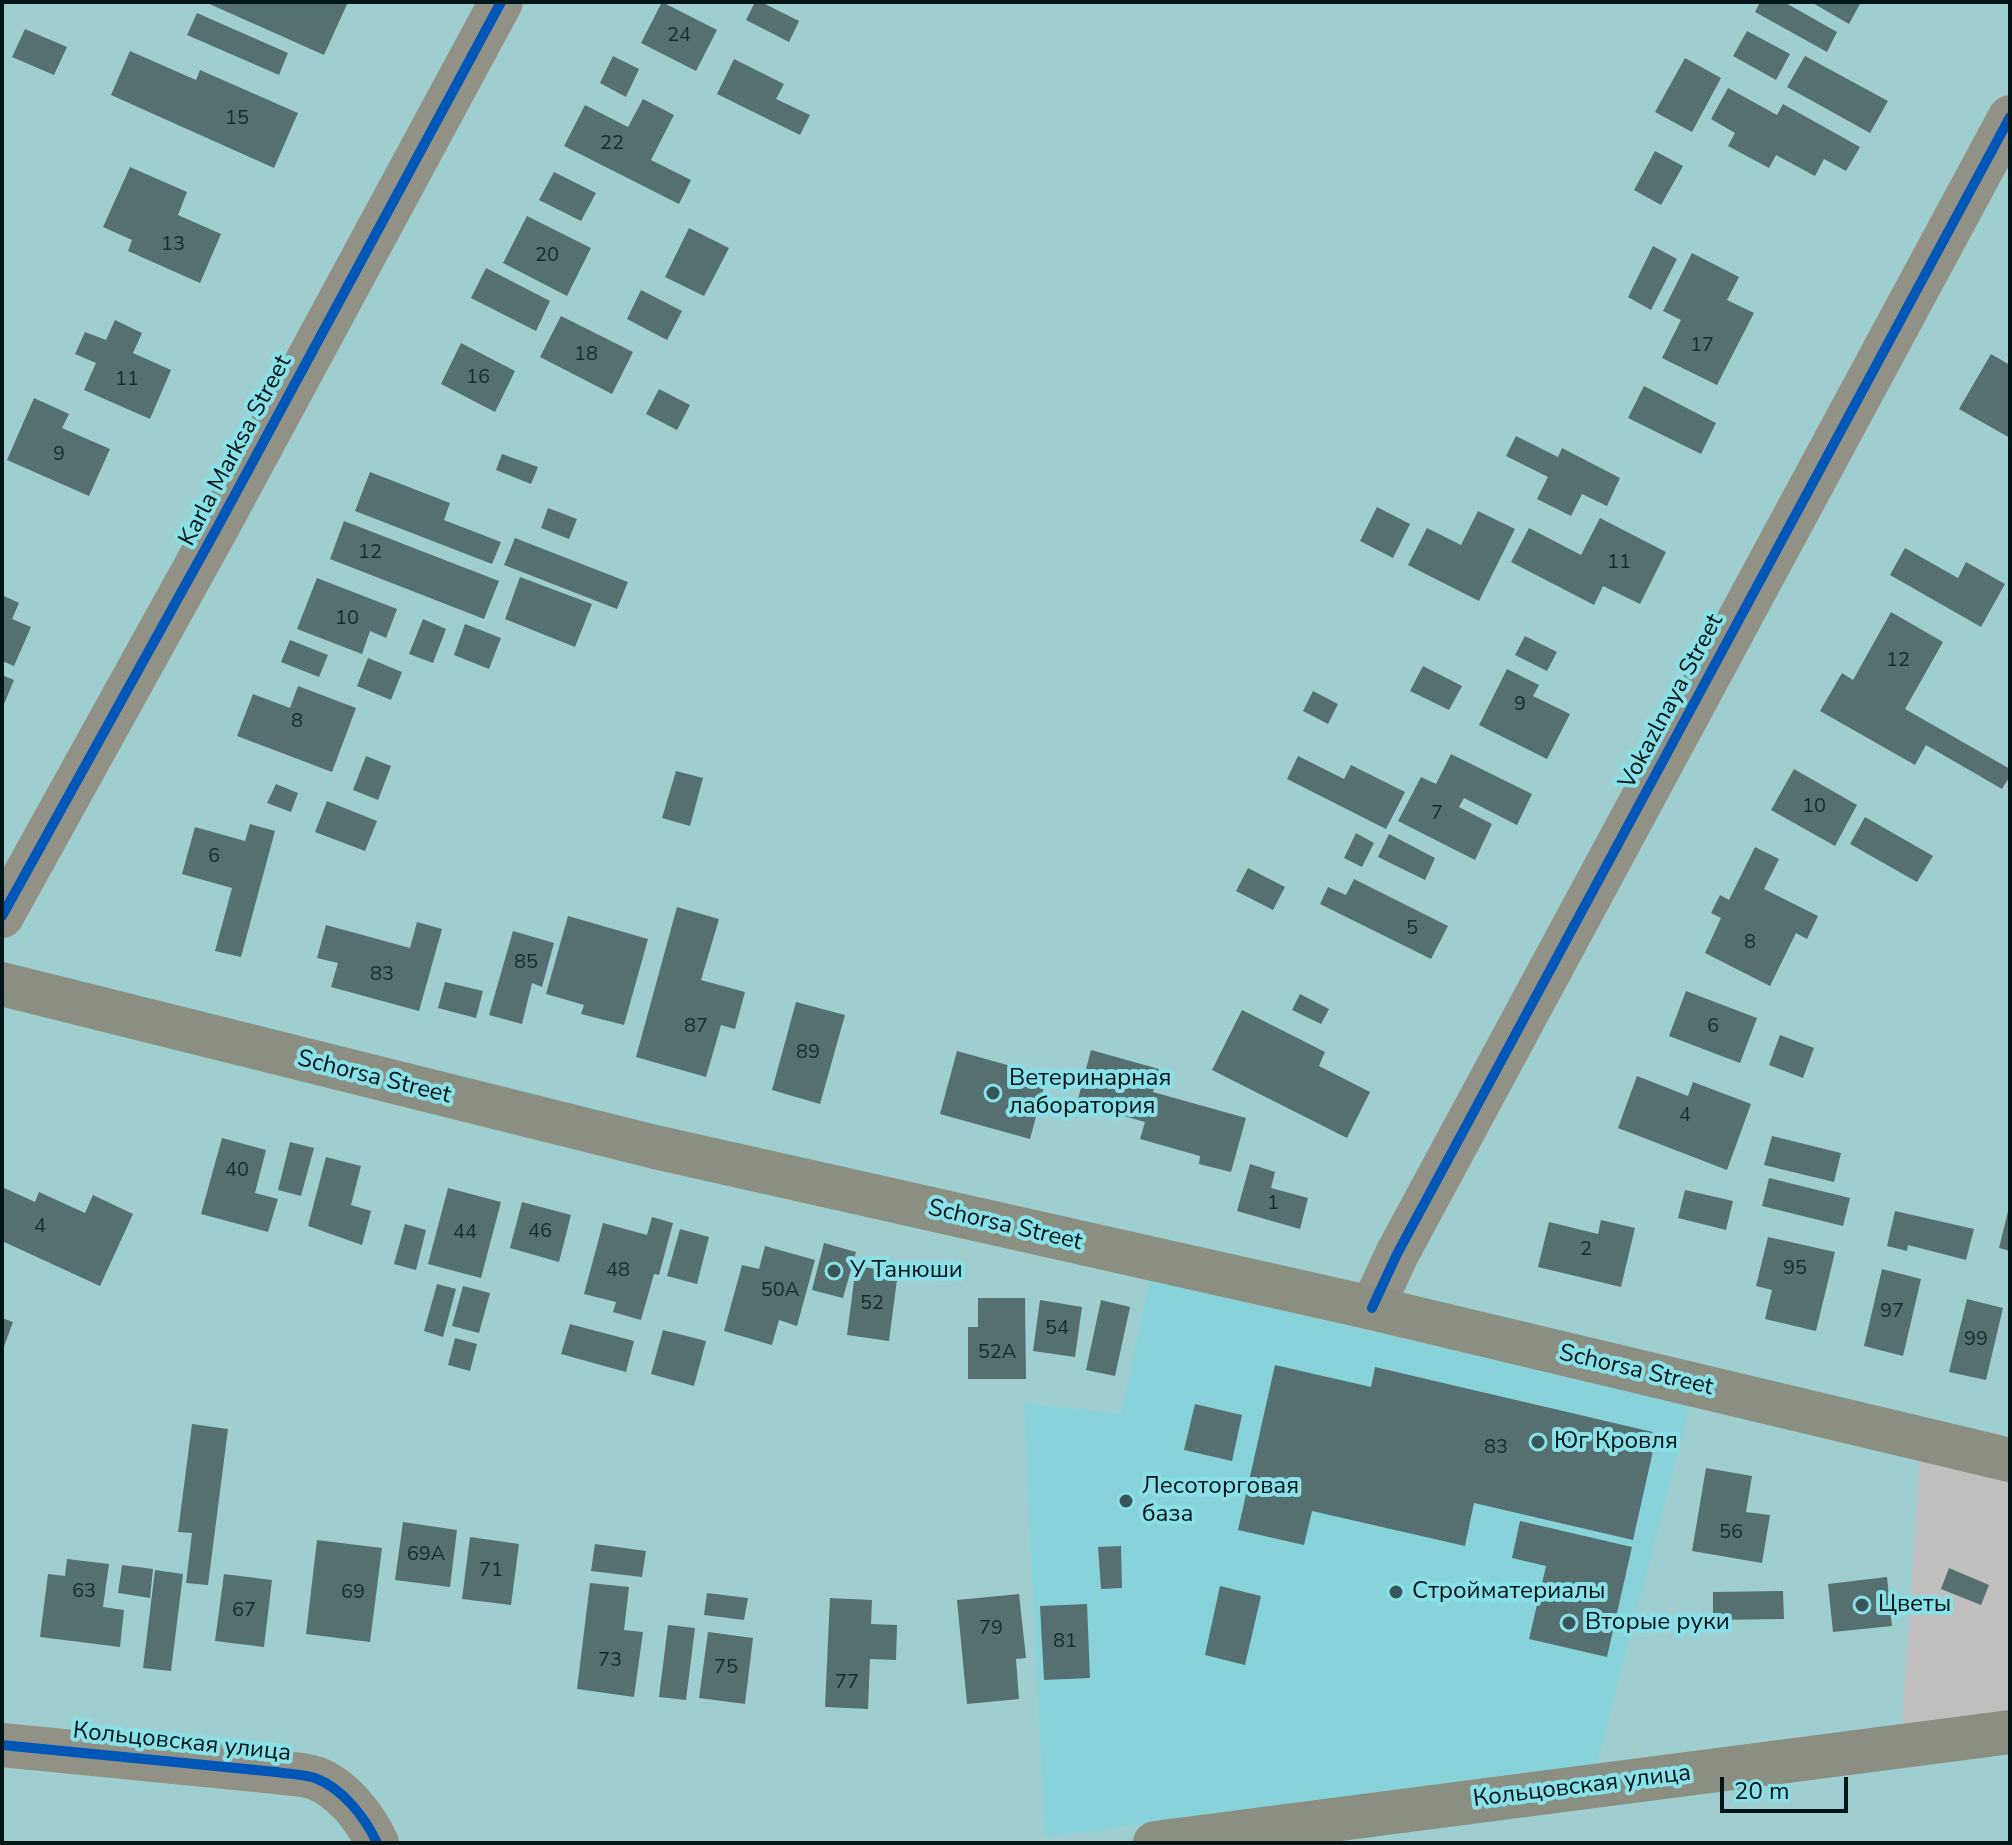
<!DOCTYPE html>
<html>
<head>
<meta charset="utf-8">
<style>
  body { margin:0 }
  #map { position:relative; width:2012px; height:1845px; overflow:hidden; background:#9fced1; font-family:"Nunito Sans",sans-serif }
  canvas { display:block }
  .frame { position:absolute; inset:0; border:4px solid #001618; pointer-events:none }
  .scale { position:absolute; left:1720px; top:1777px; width:128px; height:36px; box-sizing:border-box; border:4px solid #001618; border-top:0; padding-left:10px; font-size:24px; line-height:28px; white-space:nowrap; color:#001618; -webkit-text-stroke:6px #89e0e7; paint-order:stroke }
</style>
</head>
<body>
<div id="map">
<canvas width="2012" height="1845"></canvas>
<div class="frame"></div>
<div class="scale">20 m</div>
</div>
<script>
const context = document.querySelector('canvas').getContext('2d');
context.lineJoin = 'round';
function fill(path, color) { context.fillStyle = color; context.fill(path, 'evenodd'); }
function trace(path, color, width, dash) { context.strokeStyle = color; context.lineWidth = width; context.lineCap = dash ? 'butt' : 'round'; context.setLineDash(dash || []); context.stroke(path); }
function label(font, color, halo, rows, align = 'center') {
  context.font = font + ' "Nunito Sans",sans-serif'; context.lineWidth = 8; context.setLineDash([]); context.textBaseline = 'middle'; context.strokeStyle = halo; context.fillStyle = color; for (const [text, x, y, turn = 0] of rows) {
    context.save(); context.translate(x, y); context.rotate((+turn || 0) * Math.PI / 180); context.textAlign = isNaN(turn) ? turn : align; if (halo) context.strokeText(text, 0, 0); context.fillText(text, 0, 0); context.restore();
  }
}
fill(new Path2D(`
  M1150,1280L1690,1405L1597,1764L1045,1837L1024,1403L1121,1414Z`), '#87d3d9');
fill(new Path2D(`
  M1920,1458L2010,1480V1712L1902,1724Z`), '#c1bebe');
fill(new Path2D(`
  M205,2H348L324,55Z
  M662,2L717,30L696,71L641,43Z
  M755,2H761L799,21L789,42L746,20Z
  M1760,2H1784L1837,32L1827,52L1755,12Z
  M1811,2H1861L1849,24Z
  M197,13L288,53L279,75L187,35Z
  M25,29L67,47L54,75L12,57Z
  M1747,31L1790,54L1776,80L1733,56Z
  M130,51L196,80L200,70L298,113L274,168L111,95Z
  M613,56L639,69L626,97L600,83Z
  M1805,56L1888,101L1870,133L1787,87Z
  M1685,58L1721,78L1692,132L1655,112Z
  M734,59L784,84L776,99L810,115L800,135L717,94Z
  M1728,88L1777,115L1783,104L1860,147L1846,171L1824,159L1815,176L1776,155L1769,168L1728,146L1735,133L1711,119Z
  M643,99L674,115L651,160L691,180L679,204L564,146L585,105L628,127Z
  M1655,151L1683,166L1661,205L1634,190Z
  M130,167L187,192L178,215L221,234L200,283L128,251L132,240L103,227Z
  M554,172L596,193L581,221L539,200Z
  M527,216L591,248L567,296L503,263Z
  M689,228L729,248L704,296L665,277Z
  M1653,246L1677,259L1651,310L1628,297Z
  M1692,253L1739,277L1727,300L1754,313L1717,385L1662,358L1681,320L1663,311Z
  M486,268L550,301L536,331L471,298Z
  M641,290L682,311L667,340L627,319Z
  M561,316L633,352L612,394L540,357Z
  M115,320L142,333L133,353L171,370L150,419L84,390L96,363L75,354L85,332L106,340Z
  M461,343L515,371L495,412L441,384Z
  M1991,354L2010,365V438L1959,409Z
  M1644,386L1716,423L1701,454L1628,418Z
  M659,389L690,405L677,430L646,414Z
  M34,398L69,414L62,428L110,449L89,496L7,460Z
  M1516,436L1558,457L1562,448L1620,478L1607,506L1582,494L1571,516L1537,499L1548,477L1506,456Z
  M502,454L538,467L531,484L496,470Z
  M370,472L450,503L444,520L501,542L492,564L355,511Z
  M1377,507L1410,524L1393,558L1360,541Z
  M548,508L577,519L569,539L541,528Z
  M1478,511L1515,529L1479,601L1408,565L1427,528L1461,545Z
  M1600,518L1666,552L1640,604L1603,586L1594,605L1511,562L1529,528L1581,555Z
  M344,521L499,581L484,619L330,559Z
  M515,538L628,582L617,609L504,565Z
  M1905,548L1958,578L1966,562L2005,584L1981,627L1890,575Z
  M520,577L592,604L575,647L505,619Z
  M317,578L397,609L386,638L370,631L362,654L297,629Z
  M2,595L19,603L12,619L31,627L14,666L2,661Z
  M1891,612L1943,642L1905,709L2010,769V776L2002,789L1926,745L1915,765L1820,711L1842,673L1853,680Z
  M423,619L446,629L433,663L409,654Z
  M465,624L501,638L489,669L454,655Z
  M1525,636L1557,652L1547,671L1515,655Z
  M290,640L328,655L319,677L281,662Z
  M368,658L402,672L391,700L357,686Z
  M1423,666L1462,686L1449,710L1410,691Z
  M1507,669L1539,685L1533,696L1570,714L1547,759L1479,725Z
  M2,675L14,680L2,709Z
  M298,686L356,708L332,772L237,736L253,694L290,708Z
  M1313,691L1338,704L1328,724L1303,711Z
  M1451,754L1532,794L1517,825L1464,798L1459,807L1492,824L1475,860L1398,821L1421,777L1436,784Z
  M366,756L391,766L378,800L353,790Z
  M1298,756L1344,779L1351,765L1405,792L1386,829L1287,779Z
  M1794,769L1857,805L1835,846L1771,810Z
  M676,771L703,778L690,826L662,818Z
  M276,784L298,793L291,812L267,803Z
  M327,801L377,821L365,851L315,832Z
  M1865,817L1933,856L1917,882L1850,844Z
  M250,824L275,831L241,957L215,951L232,888L182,874L195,827L245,841Z
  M1356,833L1374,843L1362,867L1344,858Z
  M1389,834L1435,858L1425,880L1378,857Z
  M1755,847L1779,859L1764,889L1818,916L1807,939L1796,933L1770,986L1705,953L1721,918L1711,913L1720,895L1729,900Z
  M1248,868L1285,887L1273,910L1236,891Z
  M1354,879L1448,926L1431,959L1320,904L1328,887L1346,895Z
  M677,907L719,919L701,980L745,992L735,1029L721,1025L706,1077L636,1057Z
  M568,916L648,939L624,1025L581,1014L584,1005L546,994Z
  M417,922L442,929L419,1011L331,987L338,963L317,958L326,925L410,948Z
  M513,931L554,943L542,987L532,983L522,1024L489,1015Z
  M445,982L483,991L476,1018L438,1008Z
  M1686,991L1757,1018L1740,1063L1669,1036Z
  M1300,994L1329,1009L1321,1024L1292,1010Z
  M796,1002L845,1015L820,1104L772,1090Z
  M1242,1010L1325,1052L1319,1066L1370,1092L1347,1138L1212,1070Z
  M1780,1035L1814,1048L1803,1078L1769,1065Z
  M1091,1050L1159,1069L1153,1092L1246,1118L1231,1172L1199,1164L1200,1156L1140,1139L1145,1122L1077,1103Z
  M957,1051L1047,1076L1030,1139L940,1114Z
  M1637,1076L1688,1096L1693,1082L1751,1104L1727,1170L1618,1128Z
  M1772,1136L1841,1153L1834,1182L1764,1165Z
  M222,1138L266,1150L255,1193L278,1199L268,1232L201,1214Z
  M290,1142L314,1148L301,1196L278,1190Z
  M326,1157L361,1166L351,1205L371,1211L362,1245L308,1226Z
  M1250,1164L1275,1172L1271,1188L1308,1198L1300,1229L1237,1211Z
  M1769,1178L1850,1198L1843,1226L1762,1206Z
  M2,1187L35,1202L39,1192L85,1213L93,1195L133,1214L100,1286L2,1241Z
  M448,1188L501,1202L481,1278L428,1264Z
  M1685,1190L1733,1201L1726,1230L1678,1218Z
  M522,1202L571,1215L559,1262L510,1248Z
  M2009,1207H2010V1251L1999,1248Z
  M1895,1211L1974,1229L1966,1260L1908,1245L1907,1251L1887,1246Z
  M652,1217L673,1223L659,1275L654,1274L641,1320L613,1312L616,1302L584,1294L603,1223L647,1235Z
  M1601,1220L1635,1228L1621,1287L1538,1267L1549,1222L1598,1234Z
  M405,1224L426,1230L416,1270L394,1264Z
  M680,1229L709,1237L697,1284L667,1276Z
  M1768,1237L1835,1252L1816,1331L1765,1319L1772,1290L1756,1286Z
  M824,1243L856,1252L843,1298L812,1290Z
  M765,1246L815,1260L797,1326L779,1320L772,1345L724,1331L742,1265L759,1269Z
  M856,1266L898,1272L889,1341L847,1335Z
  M1882,1269L1921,1279L1903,1356L1864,1346Z
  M437,1284L456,1289L443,1337L424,1331Z
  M463,1286L490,1293L479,1333L452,1326Z
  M978,1298H1025L1026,1379H968V1327H978Z
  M1967,1299L2003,1308L1986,1380L1949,1372Z
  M1040,1300L1082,1307L1075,1357L1033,1351Z
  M1101,1300L1130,1307L1115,1376L1086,1370Z
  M2,1318L13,1322L2,1352Z
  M570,1324L634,1341L626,1372L561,1354Z
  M663,1330L706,1341L694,1386L651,1374Z
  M455,1338L477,1344L470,1371L448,1365Z
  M1275,1365L1371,1387L1375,1367L1657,1433L1633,1540L1474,1503L1465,1546L1312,1511L1304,1545L1238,1530Z
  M1195,1404L1242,1415L1232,1461L1184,1450Z
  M192,1424L228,1429L208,1585L186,1583L192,1533L178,1532Z
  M1706,1468L1752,1476L1746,1512L1770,1515L1762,1563L1692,1551Z
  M1520,1521L1632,1547L1607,1657L1529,1639L1546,1566L1512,1558Z
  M403,1522L457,1530L450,1587L395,1580Z
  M470,1537L519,1544L511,1605L462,1599Z
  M317,1540L382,1548L370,1642L306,1634Z
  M595,1544L646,1551L642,1577L591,1571Z
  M1121,1546L1122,1588L1101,1589L1098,1547Z
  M67,1559L109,1564L103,1607L124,1610L120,1647L40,1637L48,1574L65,1576Z
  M122,1565L153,1569L150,1598L118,1593Z
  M1949,1568L1989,1585L1981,1605L1941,1589Z
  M155,1570L183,1574L171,1671L143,1668Z
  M224,1574L272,1580L264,1647L215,1641Z
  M1887,1577L1892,1626L1833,1632L1828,1584Z
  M590,1583L629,1587L624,1630L643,1632L634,1697L577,1689Z
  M1220,1586L1261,1596L1245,1665L1205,1655Z
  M1783,1591L1784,1619L1713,1620V1592Z
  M707,1593L748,1598L744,1620L704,1615Z
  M1019,1594L1026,1658L1016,1659L1019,1699L967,1704L957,1600Z
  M830,1598L872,1600L871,1624L897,1625L896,1660L870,1659L868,1709L825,1707Z
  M1087,1604L1090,1678L1044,1680L1040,1606Z
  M668,1625L695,1628L686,1700L659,1697Z
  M708,1632L753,1638L745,1704L699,1698Z`), '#567072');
trace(new Path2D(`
  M2,916L218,526L501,2
  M1372,1308L1397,1254L2010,117
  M2,1745L276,1772C288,1774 303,1774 315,1778C342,1788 365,1817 377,1843`), '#919285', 44);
trace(new Path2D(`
  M2,984L655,1147L1372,1308L2010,1460
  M1155,1843L2010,1732`), '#8a8f82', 44);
trace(new Path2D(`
  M2,916L218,526L501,2
  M1372,1308L1397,1254L2010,117
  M2,1745L276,1772C288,1774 303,1774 315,1778C342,1788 365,1817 377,1843`), '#0057b8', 10);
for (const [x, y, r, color] of [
  [993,1093,8,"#385659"],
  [834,1271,8,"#385659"],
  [1538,1442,8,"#385659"],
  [1126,1501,8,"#385659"],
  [1396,1592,8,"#385659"],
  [1862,1605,8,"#385659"],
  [1569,1623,8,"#385659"]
]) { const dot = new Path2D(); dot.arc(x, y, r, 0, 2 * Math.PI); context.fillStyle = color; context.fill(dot); trace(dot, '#89e0e7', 3); }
label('20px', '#162c2e', null, [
  ["24",679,36],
  ["15",237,119],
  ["22",612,144],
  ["13",173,245],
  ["20",547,256],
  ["17",1702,346],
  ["18",586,355],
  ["16",478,378],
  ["11",127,380],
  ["9",59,455],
  ["12",370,553],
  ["11",1619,563],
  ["10",347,619],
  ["12",1898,661],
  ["9",1520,705],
  ["8",297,722],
  ["10",1814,807],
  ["7",1437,814],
  ["6",214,857],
  ["5",1412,929],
  ["8",1750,943],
  ["85",526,963],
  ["83",382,975],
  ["87",696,1027],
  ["6",1713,1027],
  ["89",808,1053],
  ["4",1685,1116],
  ["40",237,1171],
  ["1",1273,1204],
  ["4",40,1227],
  ["46",540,1232],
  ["44",465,1233],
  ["2",1586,1250],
  ["95",1795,1269],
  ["48",618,1271],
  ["50А",780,1291],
  ["52",872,1304],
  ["97",1892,1312],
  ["54",1057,1329],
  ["99",1976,1340],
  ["52А",997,1353],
  ["83",1496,1448],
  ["56",1731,1533],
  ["69А",426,1555],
  ["71",491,1571],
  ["63",84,1592],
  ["69",353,1593],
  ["67",244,1611],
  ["79",991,1629],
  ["81",1065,1642],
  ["73",610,1661],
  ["75",726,1668],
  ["77",847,1683]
]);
label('24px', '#001618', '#89e0e7', [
  ["Karla Marksa Street",236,451,-62],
  ["Vokazlnaya Street",1672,702,-62],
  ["Schorsa Street",374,1078,14],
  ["Schorsa Street",1005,1226,13],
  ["Schorsa Street",1636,1371,13],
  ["Кольцовская улица",182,1743,6],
  ["Кольцовская улица",1582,1787,-7]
]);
label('24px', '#001618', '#89e0e7', [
  ["Ветеринарная",1009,1079],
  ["лаборатория",1009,1107],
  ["У Танюши",850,1271],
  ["Юг Кровля",1554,1442],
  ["Лесоторговая",1142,1487],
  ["база",1142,1515],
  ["Стройматериалы",1412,1592],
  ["Цветы",1878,1605],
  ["Вторые руки",1585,1623]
], 'left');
</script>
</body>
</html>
